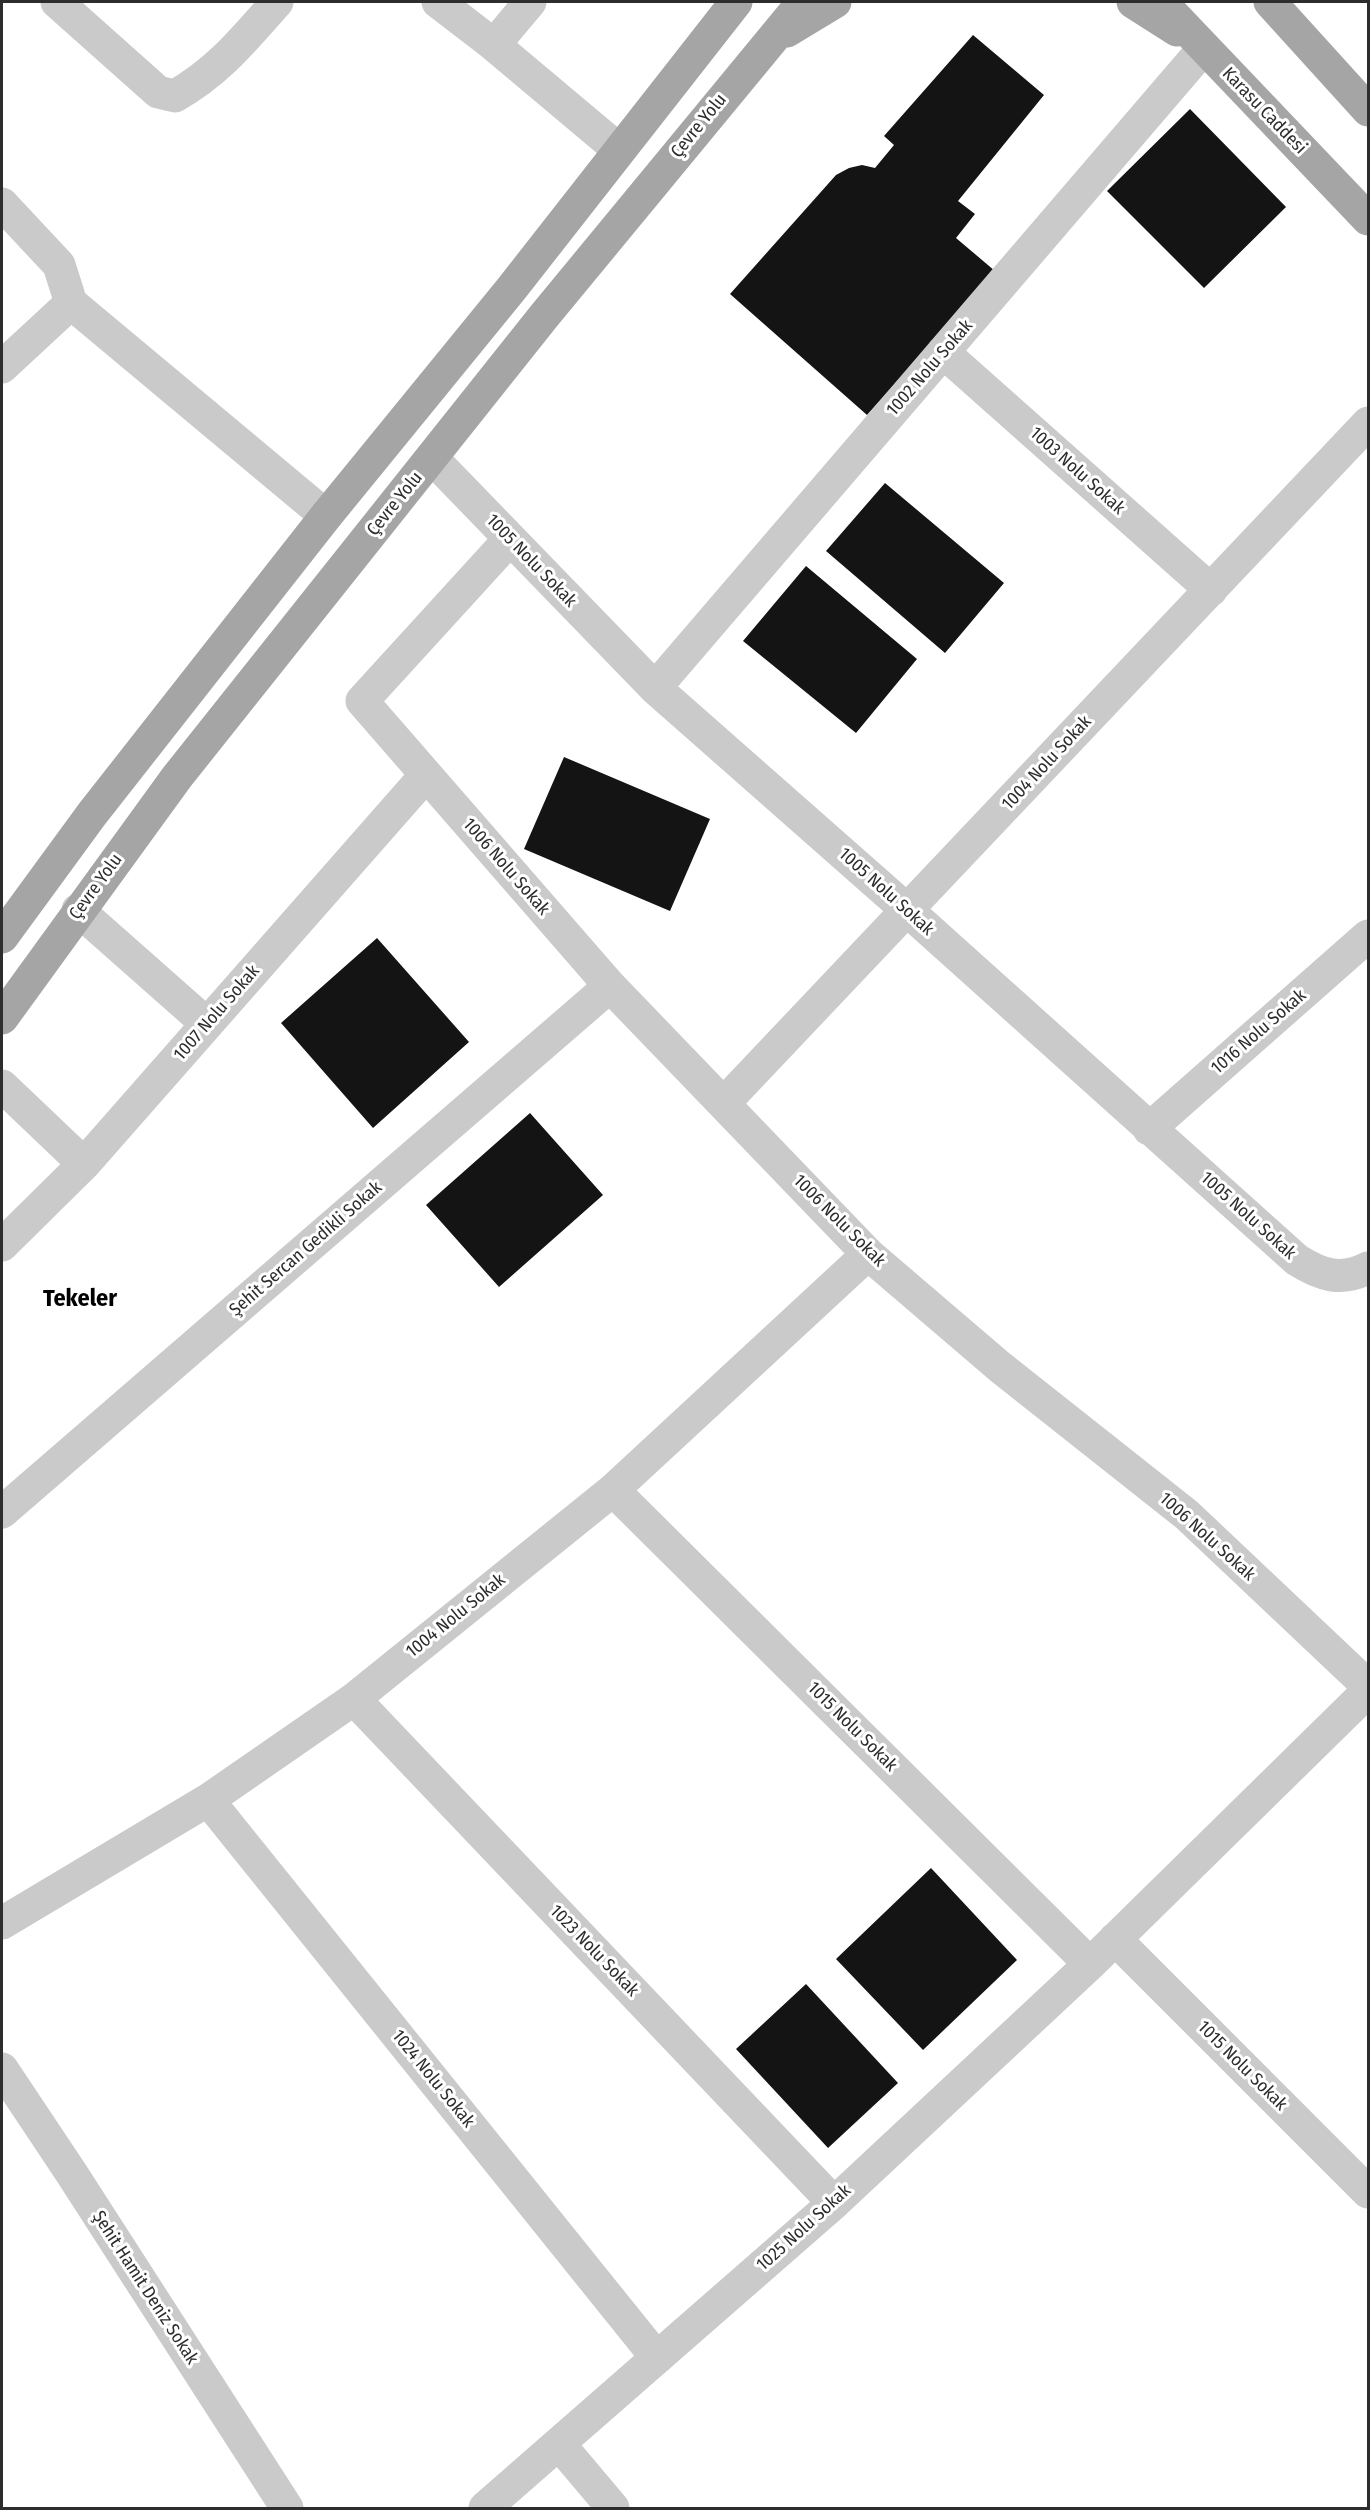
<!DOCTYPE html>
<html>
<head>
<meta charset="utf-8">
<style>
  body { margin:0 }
  #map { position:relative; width:1370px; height:2510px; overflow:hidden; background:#fff; font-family:"Fira Sans Condensed",sans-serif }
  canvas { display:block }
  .frame { position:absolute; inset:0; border:3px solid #2d2d2d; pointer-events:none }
</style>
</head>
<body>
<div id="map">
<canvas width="1370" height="2510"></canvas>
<div class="frame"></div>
</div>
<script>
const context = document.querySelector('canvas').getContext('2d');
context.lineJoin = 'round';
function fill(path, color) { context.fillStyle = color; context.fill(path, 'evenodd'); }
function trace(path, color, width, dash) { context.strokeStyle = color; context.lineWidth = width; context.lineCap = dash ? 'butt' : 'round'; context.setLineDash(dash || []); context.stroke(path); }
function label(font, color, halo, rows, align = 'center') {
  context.font = font + ' "Fira Sans Condensed",sans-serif'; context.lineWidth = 6; context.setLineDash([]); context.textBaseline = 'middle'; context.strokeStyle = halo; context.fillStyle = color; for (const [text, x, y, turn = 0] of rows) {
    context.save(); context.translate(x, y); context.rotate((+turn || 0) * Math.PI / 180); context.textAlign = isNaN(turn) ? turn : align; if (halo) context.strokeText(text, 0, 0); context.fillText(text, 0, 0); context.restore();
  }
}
fill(new Path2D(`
  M973,35L1044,95L958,201L975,214L956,238L995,271L867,415L730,294L836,175L849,168L862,165L875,168L894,145L884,136Z
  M1190,109L1286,207L1204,288L1107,191Z
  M885,483L1004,583L945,653L826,551Z
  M806,566L917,659L856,733L743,641Z
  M564,757L710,819L670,911L524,849Z
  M377,938L469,1042L373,1128L281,1023Z
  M530,1113L603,1195L499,1287L426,1205Z
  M931,1868L1017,1960L923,2050L836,1959Z
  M806,1984L898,2083L828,2148L736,2049Z`), '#141414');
trace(new Path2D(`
  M57,2L158,92L175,96C219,71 244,39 277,2
  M438,2L494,45L619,150
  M494,45L530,2
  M2,204L59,265L71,303
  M943,352L1211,590
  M2,367L71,303L326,516
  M432,458L655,688L907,910L1297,1260C1321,1275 1341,1282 1368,1268
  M509,540L362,701L610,986L868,1254L1000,1367L1187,1515L1368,1686
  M655,688L1204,48
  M78,910L207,1024
  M2,1086L84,1164
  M725,1102L1368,423
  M1149,1129L1368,936
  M2,1245L84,1164L426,775
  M613,1490L1090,1964
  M2,1512L610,986
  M354,1699L834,2203
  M208,1800L657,2358
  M2,1923L208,1800L354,1699L613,1490L868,1254
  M1115,1939L1368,2192
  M2,2069L72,2174L287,2508
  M559,2444L613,2508
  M485,2508L834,2203L1090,1964L1368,1691`), '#cacaca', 33);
trace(new Path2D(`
  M1133,2L1177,30
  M1161,2L1368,219
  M1270,2L1368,110
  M787,31L835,2
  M2,937L92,814L326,516L512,288L736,2
  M2,1018L177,777L544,316L803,2`), '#a5a5a5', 33);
label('18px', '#2d2d2d', '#fff', [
  ["Karasu Caddesi",1264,111,46],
  ["Çevre Yolu",699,126,-51],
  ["1002 Nolu Sokak",930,368,-49],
  ["1003 Nolu Sokak",1077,471,42],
  ["Çevre Yolu",395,504,-51],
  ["1005 Nolu Sokak",531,561,46],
  ["1004 Nolu Sokak",1047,763,-47],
  ["1006 Nolu Sokak",506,867,49],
  ["Çevre Yolu",96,887,-54],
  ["1005 Nolu Sokak",886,892,42],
  ["1007 Nolu Sokak",217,1013,-49],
  ["1016 Nolu Sokak",1259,1032,-41],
  ["1005 Nolu Sokak",1248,1216,42],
  ["1006 Nolu Sokak",839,1221,45],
  ["Şehit Sercan Gedikli Sokak",306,1249,-41],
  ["1006 Nolu Sokak",1207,1537,42],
  ["1004 Nolu Sokak",456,1616,-39],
  ["1015 Nolu Sokak",852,1727,45],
  ["1023 Nolu Sokak",594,1951,46],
  ["1015 Nolu Sokak",1242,2066,45],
  ["1024 Nolu Sokak",433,2079,51],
  ["1025 Nolu Sokak",804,2228,-42],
  ["Şehit Hamit Deniz Sokak",145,2288,57]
]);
label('bold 24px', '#000', '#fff', [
  ["Tekeler",80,1299]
]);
</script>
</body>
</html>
